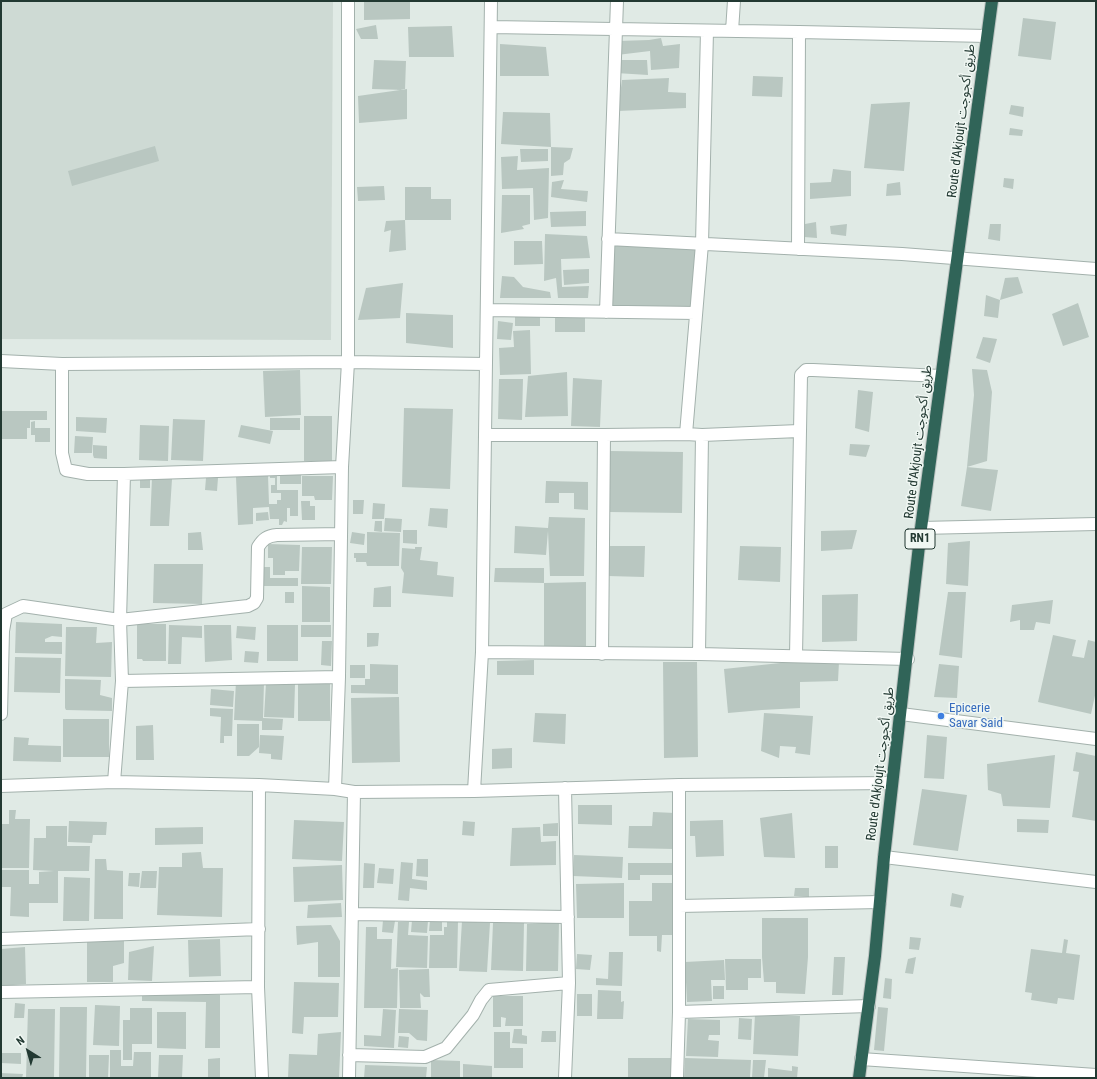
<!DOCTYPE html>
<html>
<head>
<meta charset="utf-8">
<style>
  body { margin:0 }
  #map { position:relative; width:1097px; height:1079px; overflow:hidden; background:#e0eae5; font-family:"Roboto Condensed",sans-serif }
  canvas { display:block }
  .frame { position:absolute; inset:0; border:2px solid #223932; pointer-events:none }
  .north { position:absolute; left:8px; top:1031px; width:40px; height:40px; -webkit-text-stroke:3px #f0f7f3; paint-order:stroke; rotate:323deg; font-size:11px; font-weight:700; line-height:16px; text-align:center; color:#223932 }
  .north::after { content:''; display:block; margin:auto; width:14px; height:18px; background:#223932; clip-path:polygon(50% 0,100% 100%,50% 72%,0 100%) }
</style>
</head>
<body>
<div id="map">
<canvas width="1097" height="1079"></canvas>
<div class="frame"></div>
<div class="north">N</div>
</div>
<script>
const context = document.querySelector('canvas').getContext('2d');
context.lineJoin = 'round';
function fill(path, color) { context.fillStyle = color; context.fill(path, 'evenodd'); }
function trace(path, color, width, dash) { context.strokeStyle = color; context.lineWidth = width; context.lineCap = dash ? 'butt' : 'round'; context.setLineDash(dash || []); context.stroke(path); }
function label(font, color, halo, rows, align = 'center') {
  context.font = font + ' "Roboto Condensed","Noto Sans Arabic",sans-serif'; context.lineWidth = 3; context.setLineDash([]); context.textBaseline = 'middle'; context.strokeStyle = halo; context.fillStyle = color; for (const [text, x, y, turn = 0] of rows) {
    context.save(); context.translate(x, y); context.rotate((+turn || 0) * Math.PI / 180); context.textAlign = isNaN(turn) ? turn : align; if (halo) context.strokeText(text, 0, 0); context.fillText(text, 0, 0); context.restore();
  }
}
fill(new Path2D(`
  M1,1H333L331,340L1,339Z`), '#cedad4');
fill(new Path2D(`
  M364,1H410V19L364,20Z
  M1023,18L1056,22L1051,60L1018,56Z
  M376,25L378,39H361L356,29Z
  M452,26L454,57H409L408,27Z
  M661,38L663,46L680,44L679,68L651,70L650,51L617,55V41L649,40Z
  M500,44L546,47L549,76H500Z
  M374,60L406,61L405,90L372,89Z
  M620,60H647L648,75L616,73Z
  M753,76L783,77L782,97L752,96Z
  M669,78L668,92L686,93V108L618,111L622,80Z
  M407,89V119L359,123L358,96Z
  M910,102L904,171L864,168L871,104Z
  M1011,105L1024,107L1023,117L1009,114Z
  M503,112L550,113L551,147L501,144Z
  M1010,128L1023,130L1022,136L1009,135Z
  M155,146L159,161L72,186L68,171Z
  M551,147L573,148L570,159L564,163L563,175L551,176Z
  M520,149H548V161L521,162Z
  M518,156L517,170L549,168L548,218L534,220L533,188L502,189L501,157Z
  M833,169L851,171V196L810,199V183L831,182Z
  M1004,178L1014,179L1013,189L1003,187Z
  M564,180L561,189L588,191L587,202L551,197L552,182Z
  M900,182L901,195L886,196L887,184Z
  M384,186L385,200L358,201L357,187Z
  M405,187H431V199H451V220H405Z
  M502,195H530V224L522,226L524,229L501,233Z
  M586,211V226L551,227L550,212Z
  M405,220L406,250L389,252L391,230L384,232L386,221Z
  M816,222L817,238L804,237L805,224Z
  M847,224L846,236L831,234L830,226Z
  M990,224H1001L1000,241L988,239Z
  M545,234L587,236L590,258L561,259L562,287L589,286L588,298H558L556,278L544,281Z
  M514,241H542L543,264L514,265Z
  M610,244L697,247L692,310L609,307Z
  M589,269V283L564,285L563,270Z
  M502,276L514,277L523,287L550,292L551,298H500Z
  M1018,277L1023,293L1000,300L998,318L984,316L986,295L1000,300L1005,278Z
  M403,283L400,318L358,320L366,288Z
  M1078,303L1089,337L1063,346L1052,314Z
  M406,313L453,315V348L406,343Z
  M515,314H540V326H515Z
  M585,315V332H555V316Z
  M498,321L513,323L511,340L497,339Z
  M530,330L531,374L500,375L499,348L514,347L513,331Z
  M983,337L997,339L990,363L976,358Z
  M972,369L987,370L992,392L987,461L967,467L998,470L991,511L961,506L967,467L974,395Z
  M300,370L301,415L265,417L263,371Z
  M567,372L568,416L525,417L528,376Z
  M573,378L602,380L600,427L571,426Z
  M499,379H523L522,420L498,419Z
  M858,390L873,392L869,432L855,428Z
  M404,408L453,409L450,489L402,487Z
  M1,411H47V420H30V428H27V439H1Z
  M304,416H332V461H304Z
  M76,417L107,418L106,433L76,431Z
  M270,418H300V430H270Z
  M173,419L205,420L203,461L171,460Z
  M35,421V428H50V442H35V435H31V422Z
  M140,425L169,426L168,461L139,460Z
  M241,425L273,431L270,444L238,437Z
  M75,436L93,437L92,453H74Z
  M850,444L870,445L866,457L849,455Z
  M93,445L107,446V459L94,458L93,455Z
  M610,451L683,452L682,513L609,512Z
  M301,472V484H280V473Z
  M268,475L269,504H277V500H281V493H271V485H275V478H270V475H277V490H298V516H290V508H287V522L284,521L282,525H279V519H270L269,507L253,508V524L238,525L236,477Z
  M302,476H333L332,500H315L314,496H302Z
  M152,477L172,479L169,526H150Z
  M140,478H150V488H140Z
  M206,478H218L217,491L205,490Z
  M546,481L588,482V510L574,509V493H559V503H545Z
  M353,500H364L363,514H353Z
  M301,501H310V506H315V520H302Z
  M373,503L385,504L384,519H372Z
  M430,508L448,509L447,528L428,526Z
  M268,512L269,520L256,521V513Z
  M549,517L585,518L584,576H550L548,531L546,555L514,553L515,526L548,528Z
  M385,518L402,519L401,532L384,531Z
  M375,521H382V532L374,531Z
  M403,530H417V544L403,543Z
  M857,530L852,549L821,551V531Z
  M201,532L203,550H188V533Z
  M352,532L365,534L364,545L350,543Z
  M367,532L400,533L399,566H367L366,562H356V558H354V553H367Z
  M970,541L968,586L946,584L948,543Z
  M268,544L300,545L299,571H285V575H273V558H268Z
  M608,546H645L644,577L608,576Z
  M740,546L781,547L780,582L738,580Z
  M302,547H332L331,584H301Z
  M415,547H422L420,560L438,562L437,575L454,577L453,597L402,593L404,573L401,568L402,548L415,549Z
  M154,564H203L202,604L153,603Z
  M263,567H270V578H298V586H263Z
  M495,568H544V583L494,582Z
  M586,582V646H544V583Z
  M302,586L330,587V622H302Z
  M391,586V607H373L374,588Z
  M285,592H294V603H285Z
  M948,592H966L962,658L939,655Z
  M858,594L857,641L822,642V595Z
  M1053,600L1050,624L1036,622L1034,630H1020V620L1010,622L1012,605Z
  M16,622L62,624V637L52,636L45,639V642H62V654L15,653Z
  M137,624H166V661H143L142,659H137Z
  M169,625L202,626V638L182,637L181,664H168Z
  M204,625H231L232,660L205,662Z
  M267,625H298V661H267Z
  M301,625H331V637H301Z
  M237,626L256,627L255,640L236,638Z
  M66,627H97L96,643L112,642L111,677L65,676Z
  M367,633H379L378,646L367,647Z
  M1053,635L1076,640L1072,656L1084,658L1088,640L1096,642V691L1091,714L1038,702Z
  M322,641H332L331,666L321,665Z
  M245,651L259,652L258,663L244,662Z
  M15,657L61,658L60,693L14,692Z
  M534,660V675H497V661Z
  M799,661L839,662L838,681L800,682V708L762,710L728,713L724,669Z
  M663,662H697L698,757L664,758Z
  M370,664L398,665V694L351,693V685H365V679H370Z
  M939,664L959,666L957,698L934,697Z
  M350,665H365V678H350Z
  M65,679L101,680L100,695L112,698V711L66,710L65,708Z
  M236,681L264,682L263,718L283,719L282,730H262V721L234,720Z
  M298,682H330V721H298Z
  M266,683L295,684L294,718L264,717Z
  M211,689L234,691L233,707L210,705Z
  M399,697L400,762L352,763L351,698Z
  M210,708L233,709L232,736H224V743H220L221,717L210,716Z
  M535,713L566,714L565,744L533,742Z
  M764,713L813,716L810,755L795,753L796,747L780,746L779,758L761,751Z
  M63,719H109V757H63Z
  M237,724H259V747L249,756H237Z
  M153,725L154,760H136V726Z
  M260,735L284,736L282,760L271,759V754L259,753Z
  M927,735L947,737L944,779L924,778Z
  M14,737L29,738L28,745L61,746V762L13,761Z
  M512,748V768L492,769V749Z
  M1076,752L1096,756V821L1072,817L1079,772L1073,771Z
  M1055,755L1050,808L1003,806L1001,794L988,790L987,764Z
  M922,789L967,795L958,851L913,845Z
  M578,805H612V825L578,824Z
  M9,810H16L15,819H30L29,868H1V824H9Z
  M653,812L675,813L674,849L628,848L629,826H652Z
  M792,813L795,858L764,857L760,818Z
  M1017,819L1049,820L1048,833L1017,832Z
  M294,820L344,822L342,861L292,859Z
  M723,820L724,856L696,857L695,836H690V821Z
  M69,821L107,822L106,835H93L92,843L68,842Z
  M463,821L475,822L474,836L462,835Z
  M558,823V836H543V824Z
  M46,826H67V846H90L89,871H58V903H29V917L10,916L11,887H1V870H29V884H39V872L54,871L33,870L34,838H46Z
  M203,827V844L155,845V828Z
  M540,827L541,842L556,841V865L510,866L512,828Z
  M825,846H838V868H825Z
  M201,852L203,868H223L222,917L157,915L159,867H182V853Z
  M574,855L623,857L622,878L573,876Z
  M95,859H106L107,870L123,871V919H94Z
  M417,859H428V877L416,876Z
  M401,862L413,863L412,879L427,881V890L410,888L409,901L398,900Z
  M364,863L375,864L374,888H363Z
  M628,863H673V875H640V880H628Z
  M342,865L343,900L294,902L293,867Z
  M379,868L394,869L393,884L377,883Z
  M142,871H157L156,888H140Z
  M129,873H140L139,887L128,886Z
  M64,877L90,878L89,921H63Z
  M624,883V918H577L576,884Z
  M652,883H673L672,935H662L661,952L657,951V936H629V901H652Z
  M795,888H809V897L794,896Z
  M952,893L964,896L961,908L950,906Z
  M341,903L342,917L307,918L308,905Z
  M762,918H808V957L805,994L776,993V982H764L762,957Z
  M383,920L395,921L393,933L382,932Z
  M412,920L428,921L427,933L411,932Z
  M430,920H442V931H429Z
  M447,921H458L457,968H429L430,935H444V927H447Z
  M462,921L490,923L487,972L459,971Z
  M398,922H409L408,935L428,936L427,968L396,967Z
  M559,922L558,971H526L527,924Z
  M493,923H524L523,971L491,970Z
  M331,925L340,941V977H318V942L297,945L296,926Z
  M366,927H377V939H392L391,969L398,968L397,1008H364Z
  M910,937L921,938L919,950L909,949Z
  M220,939L221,976L189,977L188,940Z
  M1064,939L1068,940L1066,953L1080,955L1074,1000L1058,998L1057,1004L1031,1000L1032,993L1025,992L1031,949L1062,953Z
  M87,941H124V963L113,966V982H87Z
  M154,946L152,981L128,980L129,952Z
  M25,947L26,984L1,986V949Z
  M609,952H623L622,986L596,985V978L608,979Z
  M577,954L592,955L590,970L576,969Z
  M834,957H845L843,995H832Z
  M916,957L913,974L905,973L908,959Z
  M725,959H761V978H748V990H726Z
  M724,960L725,980H711L712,1001L687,1002L685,962Z
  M429,969L430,997H424L420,993L421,1008H400L399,970Z
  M885,978L892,979L891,999L883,998Z
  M294,982L339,983L338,1017H304L303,1034L292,1033Z
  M713,986H724V999H713Z
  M598,990L621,991V1002L624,1001L623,1019H597Z
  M577,994H592V1016H577Z
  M142,995H220V1048H205L206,1002L142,1001Z
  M493,996H523V1026H505L506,1018L501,1017V1027H493Z
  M15,1003L25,1004L24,1018H14Z
  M95,1005L120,1006L119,1046L93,1045Z
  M60,1007H87L86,1078H59Z
  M878,1007L888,1008L884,1051L874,1050Z
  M130,1008H152V1044H132V1060H123V1020H130Z
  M28,1009H55L54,1078H26Z
  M383,1009L396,1010L394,1048L364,1046V1035L381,1036Z
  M399,1009L428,1010L427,1041L417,1040L409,1033H398Z
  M157,1012H186V1049L157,1048Z
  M755,1014L800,1016L798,1056L753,1054Z
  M739,1018L752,1019L751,1040L738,1039Z
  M688,1019L720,1020V1035H709L708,1040L719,1041L718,1057L686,1056Z
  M514,1029H522V1035L527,1036V1044L512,1043Z
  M542,1031H556V1042H541Z
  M341,1032L339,1078H288L289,1054L317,1055L318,1034Z
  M494,1032H510V1048H523V1068H494Z
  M399,1036L409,1037L408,1048L398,1047Z
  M110,1050H121V1066H133L134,1052H151V1078H110Z
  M1,1053H21V1064L1,1063Z
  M89,1055H109L108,1078H89Z
  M159,1055H183L182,1078H158Z
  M220,1058V1078H208V1059Z
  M628,1058H672V1078H628Z
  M685,1058L751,1060L750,1078H684Z
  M431,1060L460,1061V1078H431Z
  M753,1060H766L764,1078H752Z
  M463,1064L492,1066V1078H463Z
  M365,1065L427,1067L426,1078H364Z
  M792,1066L798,1067L797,1078H768V1068L792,1071Z
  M1,1073L23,1074L22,1078H1Z`), '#b9c7c1');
const minor = new Path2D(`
  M491,27L799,32L987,36
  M732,31L734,1
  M608,239L902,254L1096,269
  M798,249L799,32
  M487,310L696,313
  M606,312L617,1
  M1,361L62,364L348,362V1
  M62,364V453L66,470L88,474H124L342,467
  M686,434L702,244L707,31
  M485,435H604L686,434L702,435L799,431
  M921,528L1096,524
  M482,652L699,654L908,659
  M602,654L604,435
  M699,654L702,435
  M796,656L801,375L806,370H813L941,376
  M122,681L339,677
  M1,714L3,631L6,614L23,606L120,620L248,606L254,603L257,598L258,547C263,539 267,536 277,535L341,534
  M901,714L1096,739
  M114,782L122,681L120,620L124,474
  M259,785L258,987L262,1078
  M1,786L114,782L259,785L335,789L354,792L474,791L679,785L892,783
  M565,788L569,983L565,1078
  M335,789L339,677L342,467L348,362L486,364
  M474,791L482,652L491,1
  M884,857L1096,882
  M679,906L880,902
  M353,914L568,917
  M1,939L259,929
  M1,992L258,987
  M679,1012L869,1006
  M349,1055L425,1057L446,1048L473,1015L481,1000L489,990L569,983
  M861,1059L1096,1075
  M349,1078L354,792
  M677,1078L679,1012V785`);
const highway = new Path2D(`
  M859,1078L875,956L884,857L921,528L992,1`);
trace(minor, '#a3b1ac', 14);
trace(highway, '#bdc4c2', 14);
trace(minor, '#fff', 12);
trace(highway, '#306458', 12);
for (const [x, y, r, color] of [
  [941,716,4,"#3f7fe0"]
]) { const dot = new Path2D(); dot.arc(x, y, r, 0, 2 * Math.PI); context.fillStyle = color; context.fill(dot); trace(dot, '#f0f7f3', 1.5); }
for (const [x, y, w] of [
  [920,539,30]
]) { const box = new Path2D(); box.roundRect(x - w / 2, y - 10, w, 20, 3); context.fillStyle = '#f0f7f3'; context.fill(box); trace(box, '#223932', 1); }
label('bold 12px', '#223932', null, [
  ["RN1",920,539]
]);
label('13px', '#223932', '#f0f7f3', [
  ["Route d'Akjoujt طريق أكجوجت",962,121,-83],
  ["Route d'Akjoujt طريق أكجوجت",919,442,-83],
  ["Route d'Akjoujt طريق أكجوجت",881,764,-83]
]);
label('13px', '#366cbe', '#f0f7f3', [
  ["Epicerie",949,709],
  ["Savar Said",949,724]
], 'left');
</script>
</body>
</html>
